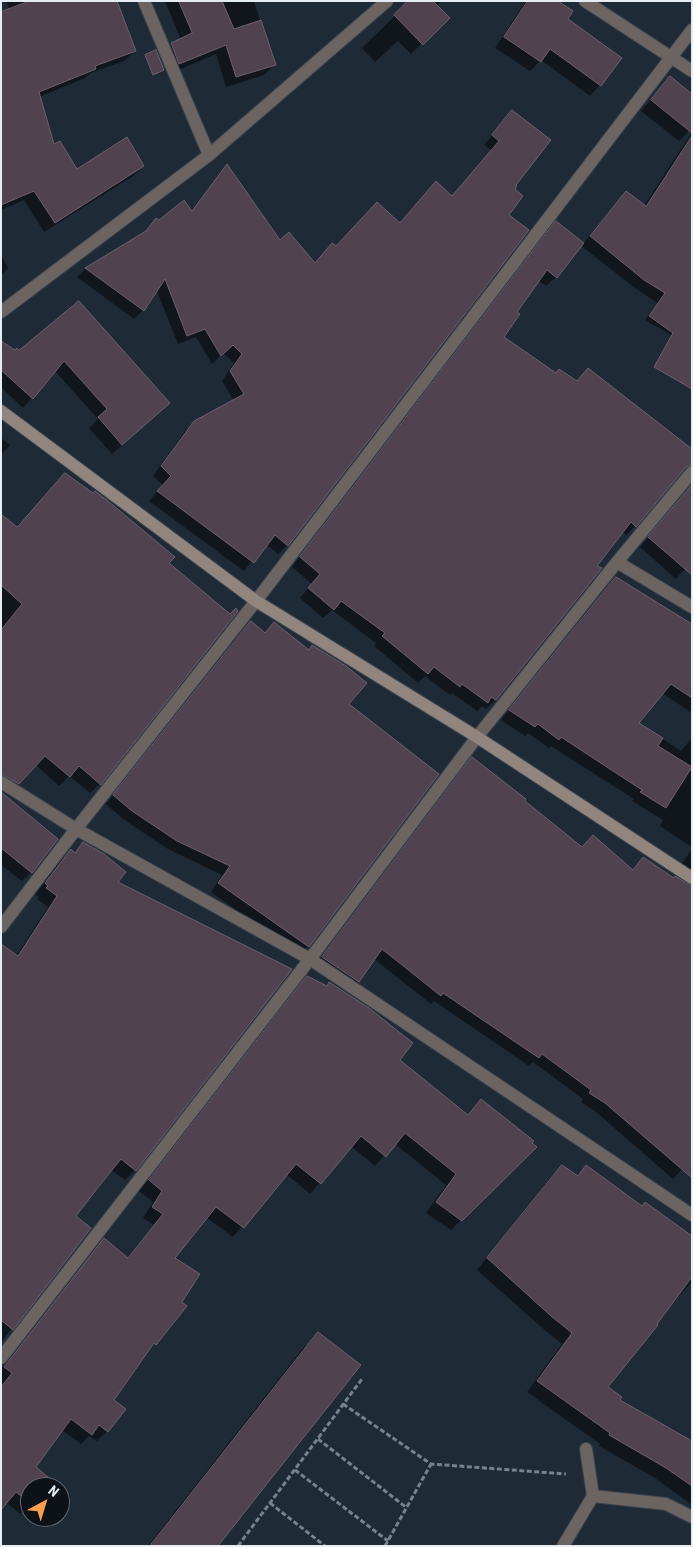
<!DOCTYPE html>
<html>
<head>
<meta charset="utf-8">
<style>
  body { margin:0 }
  #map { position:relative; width:693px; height:1547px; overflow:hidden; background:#1e2a36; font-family:"Roboto Condensed",sans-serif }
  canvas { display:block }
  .frame { position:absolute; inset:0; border:2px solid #e4ecf4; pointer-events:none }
  .north { position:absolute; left:20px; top:1477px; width:50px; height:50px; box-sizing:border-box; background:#0d1218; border:1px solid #636970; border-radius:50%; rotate:39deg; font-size:14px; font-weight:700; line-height:20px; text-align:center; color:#e4ecf4 }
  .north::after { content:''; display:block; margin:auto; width:18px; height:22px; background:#fa9f4e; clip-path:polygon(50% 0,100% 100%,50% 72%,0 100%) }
</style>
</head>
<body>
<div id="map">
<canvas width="693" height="1547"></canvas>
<div class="frame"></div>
<div class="north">N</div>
</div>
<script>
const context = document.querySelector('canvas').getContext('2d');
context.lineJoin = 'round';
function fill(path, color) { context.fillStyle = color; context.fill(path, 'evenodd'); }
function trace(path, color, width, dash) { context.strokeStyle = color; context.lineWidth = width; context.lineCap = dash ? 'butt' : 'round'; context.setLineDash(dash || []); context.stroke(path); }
fill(new Path2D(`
  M6,1H116L135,51L124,61L90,73L85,78L39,97L53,146L77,171L143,166L133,176L44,232L24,200L1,210V14L10,10Z
  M165,1H254L274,65L264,75L226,87L216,54L169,74L161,55L171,44L181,40Z
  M410,1H441L436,6L448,18L411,54L398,41L375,62L362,48Z
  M526,1H556L600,85L590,96L541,60L530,71L495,48Z
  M670,78L692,128L679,141L641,111Z
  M512,112L514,185L508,215L527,230L287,545L278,554L266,544L244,571L149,501L163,485L153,476L185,431L195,422L234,401L222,381L234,363L223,353L212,364L196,337L178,344L156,289L143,310L134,319L77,277L85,269L143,235L156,220L159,222L191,212L219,175L227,166L279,242L314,264L332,244L336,248L399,224L427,192L452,197L492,151L484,145Z
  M692,132V347L645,320L657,303L635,288L580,245L556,277L546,286L538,280L515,312L502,338L677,476L635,526L626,535L622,532L596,566L600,569L495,700L486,709L482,706L477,711L452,693L450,695L425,676L418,683L374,646L376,643L332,610L323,618L300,598L312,584L292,567L547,232L556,223L583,244L617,202L644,206Z
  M1,255L8,268L1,275Z
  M79,303L158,412L112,454L89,428L98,419L55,371L23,408L1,387V366Z
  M1,438L10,445L1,455Z
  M692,487L690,563L676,579L640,547Z
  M1,515L16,529L168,563L100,784L90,793L69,776L59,786L35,764L9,792L1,788Z
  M616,578L692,625V713L662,693L638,723L681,751L692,738V847L660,826L663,820L632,801L634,799L551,746L549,748L528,733L525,736L501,720L607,587Z
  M251,623L264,634L308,651L347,705L438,774L308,946L299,955L211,892L222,875L168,849L123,819L106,804L242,631Z
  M472,759L581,848L632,871L643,858L673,879L691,887L690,883L676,872L692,849V1173L684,1167L673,1179L596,1112L581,1102L583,1099L533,1062L529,1066L434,1001L431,1004L374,959L358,981L349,990L314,966L463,768Z
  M1,793L56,839L31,872L22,881L1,865Z
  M84,844L116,883L135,1170L125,1180L111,1170L74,1216L90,1228L1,1342V946L16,956L48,907L37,899L39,897L35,894L60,861L71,851L74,854Z
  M307,977L326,986L329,983L398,1060L467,1116L481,1101L535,1147L451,1230L426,1213L446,1185L395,1144L375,1166L351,1146L310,1194L286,1174L233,1237L206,1217L173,1258L181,1302L186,1306L145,1354L112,1400L107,1431L97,1441L89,1436L81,1444L62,1430L34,1468L44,1487H30V1504L20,1514L7,1503L1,1510V1367H3L94,1250L104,1240L127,1258L154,1225L143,1218L153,1202L139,1191L297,988Z
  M562,1167L577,1177L586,1167L641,1207L692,1238V1282L677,1298L676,1297L607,1387L618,1401L692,1442V1505L655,1478L599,1446L600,1444L527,1392L562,1344L540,1326L477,1270L551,1177Z
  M318,1334L216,1546H148L303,1348Z`), '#0007');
const building = new Path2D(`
  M30,1H117L136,51L95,66L96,69L39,92L54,144L60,141L77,169L127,137L144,166L55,223L34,191L1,205V12Z
  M179,1H222L234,29L261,20L276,65L236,77L226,45L179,64L171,43L192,33Z
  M408,1H433L450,18L423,45L394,15Z
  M528,1H558L573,11L568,19L622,58L601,86L550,49L541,62L504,37Z
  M156,50L164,70L153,75L145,55Z
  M670,76L692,94V133L651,100Z
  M512,110L551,140L516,185L517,186L515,189L523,196L509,215L529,230L288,546L275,535L254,563L157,491L171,476L161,466L194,421L244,394L230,371L242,354L233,345L221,356L205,329L187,336L165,279L144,311L85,268L146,231L156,218L159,220L184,200L192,211L227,164L280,240L289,232L315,263L332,243L336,246L377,202L400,223L436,181L452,196L499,141L492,135Z
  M692,136V389L654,367L673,333L649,316L665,293L644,280L590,236L626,191L646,206Z
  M556,221L584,243L557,278L547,270L517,312L520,314L504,337L556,373L559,369L577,381L588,368L692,449V464L686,467L636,527L631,522L597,566L602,568L496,700L491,697L488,703L462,684L460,687L434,667L428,674L382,636L385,633L341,601L334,610L308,588L320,574L300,557Z
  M79,301L170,403L122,445L98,417L107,409L64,361L33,399L1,370V341L15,350L17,348L19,350Z
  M65,473L93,493L95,491L108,501L175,557L169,563L230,614L236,608L238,611L101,785L79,766L70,777L45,756L19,784L1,774V630L22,604L1,585V514L17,527Z
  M692,485V575L648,537Z
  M616,577L692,624V698L671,684L639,723L663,738L658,746L692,767L666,808L640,792L642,790L561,737L559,740L538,724L535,727L509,710Z
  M251,621L265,633L274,622L309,650L312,645L346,666L367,683L349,704L439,774L309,947L218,883L230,866L177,841L132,811L113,795Z
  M472,757L526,799L525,801L582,847L593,835L633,870L643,857L674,878L675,876L692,886V1178L605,1103L589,1093L591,1090L542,1054L539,1058L443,993L441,996L382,949L359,982L322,957Z
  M1,792L58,839L32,873L1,848Z
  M83,842L104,854L126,872L118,882L292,969L136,1171L121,1159L96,1190L76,1216L91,1228L13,1330L1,1320V944L18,956L57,896L46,888L48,886L45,883L71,849L75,853Z
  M307,976L327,986L329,982L369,1008L413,1043L400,1060L468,1115L481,1099L534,1141L532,1143L537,1147L462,1221L436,1202L456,1174L405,1133L386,1157L361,1136L321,1184L296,1164L244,1228L216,1207L175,1258L200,1274L182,1302L187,1306L156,1345L154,1343L114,1400L126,1409L108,1432L99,1425L92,1435L71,1419L36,1467L60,1487H30V1503L16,1492L1,1510V1387L12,1373L4,1367L104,1238L128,1258L163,1214L152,1207L162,1191L149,1180Z
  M562,1165L578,1176L586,1165L642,1206L645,1202L692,1236V1277L657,1324L658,1325L608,1387L622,1397L620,1400L692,1441V1486L666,1468L609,1435L610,1433L537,1381L572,1333L551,1316L487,1258Z
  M318,1332L361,1365L281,1466L218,1546H150Z`);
fill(building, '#50424f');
trace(building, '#6e5f6c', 1);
const lane = new Path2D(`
  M586,1449L593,1496L666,1504L692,1517
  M563,1546L593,1496`);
const street = new Path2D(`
  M144,1L209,155
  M585,1L692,71
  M1,312L209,155L387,1
  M617,562L692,607
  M1,782L76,829L310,959L692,1215
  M1,927L76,829L256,601L692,30
  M1,1358L310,959L477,737L617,562L692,472`);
const secondary = new Path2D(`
  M1,411L256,601L477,737L692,878`);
trace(lane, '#3a4551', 14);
trace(street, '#3a4551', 14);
trace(secondary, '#3a4551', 14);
trace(new Path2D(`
  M343,1404L431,1464L566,1474
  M318,1439L407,1508
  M295,1470L388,1541
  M270,1503L325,1546
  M238,1546L362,1379
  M385,1546L431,1464`), '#78828c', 3, [5, 2.5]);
trace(lane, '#6c6460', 12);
trace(street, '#6c6460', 12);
trace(secondary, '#92857e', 12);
</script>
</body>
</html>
